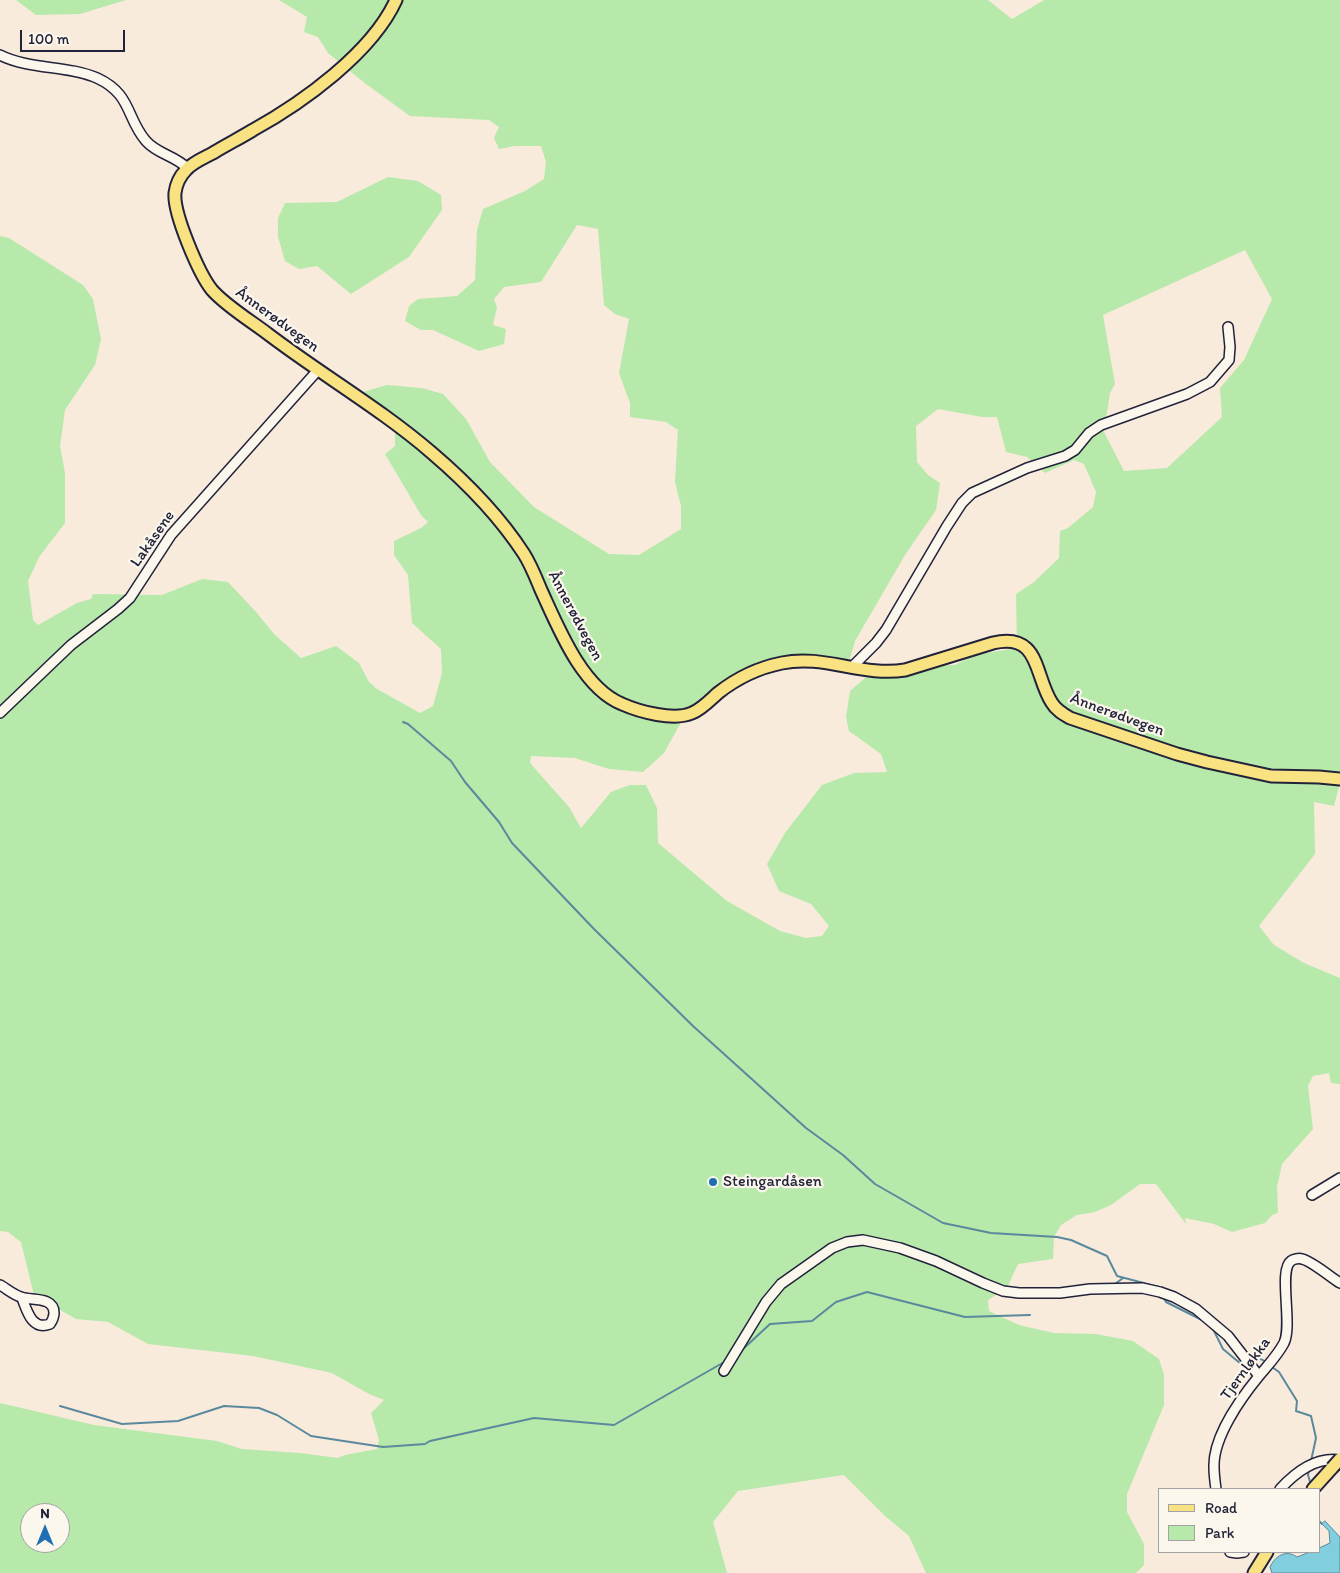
<!DOCTYPE html>
<html>
<head>
<meta charset="utf-8">
<style>
  body { margin:0 }
  #map { position:relative; width:1340px; height:1573px; overflow:hidden; background:#f8ebdc; font-family:Itim,sans-serif }
  canvas { display:block }
  .legend { position:absolute; left:1158px; top:1488px; width:162px; height:65px; box-sizing:border-box; background:#fbf7ec; border:1px solid #a4a2a5; margin:0; padding:6px 9px; list-style:none; font-size:15px; color:#22223b }
  .legend li { display:flex; align-items:center; gap:10px; height:25px }
  .legend b { width:25px; border:1px solid #a4a2a5 }
  .north { position:absolute; left:20px; top:1503px; width:50px; height:50px; box-sizing:border-box; background:#fbf7ec; border:1px solid #a4a2a5; border-radius:50%; rotate:0deg; font-size:14px; font-weight:700; line-height:20px; text-align:center; color:#22223b }
  .north::after { content:''; display:block; margin:auto; width:18px; height:22px; background:#1f6fb2; clip-path:polygon(50% 0,100% 100%,50% 72%,0 100%) }
  .scale { position:absolute; left:20px; top:30px; width:105px; height:22px; box-sizing:border-box; border:2px solid #22223b; border-top:0; padding-left:6px; font-size:15px; line-height:18px; white-space:nowrap; color:#22223b; -webkit-text-stroke:4px #fbf7ec; paint-order:stroke }
</style>
</head>
<body>
<div id="map">
<canvas width="1340" height="1573"></canvas>
<ul class="legend">
<li><b style="height:6px;background:#f8e281"></b>Road</li>
<li><b style="height:14px;background:#b7e9aa"></b>Park</li>
</ul>
<div class="north">N</div>
<div class="scale">100 m</div>
</div>
<script>
const context = document.querySelector('canvas').getContext('2d');
context.lineJoin = 'round';
function fill(path, color) { context.fillStyle = color; context.fill(path, 'evenodd'); }
function trace(path, color, width, dash) { context.strokeStyle = color; context.lineWidth = width; context.lineCap = dash ? 'butt' : 'round'; context.setLineDash(dash || []); context.stroke(path); }
function label(font, color, halo, rows, align = 'center') {
  context.font = font + ' Itim,sans-serif'; context.lineWidth = 4.5; context.setLineDash([]); context.textBaseline = 'middle'; context.strokeStyle = halo; context.fillStyle = color; for (const [text, x, y, turn = 0] of rows) {
    context.save(); context.translate(x, y); context.rotate((+turn || 0) * Math.PI / 180); context.textAlign = isNaN(turn) ? turn : align; if (halo) context.strokeText(text, 0, 0); context.fillText(text, 0, 0); context.restore();
  }
}
fill(new Path2D(`
  M16,0H126L80,14L36,15Z
  M279,0H988L1012,19L1044,0H1340V783L1334,806L1314,802L1315,854L1259,926L1274,945L1304,963L1340,978V1084L1331,1083L1329,1073L1313,1076L1308,1086L1313,1129L1282,1164L1277,1187L1278,1213L1272,1215L1265,1223L1232,1232L1214,1224L1185,1218L1186,1224L1156,1184H1140L1111,1205L1095,1212L1077,1215L1061,1225L1054,1237L1053,1259L1018,1264L1007,1288L988,1300L989,1311L1019,1325L1054,1333L1096,1334L1133,1341L1159,1359L1164,1375V1405L1127,1494V1512L1144,1544V1565L1136,1573H926L909,1536L885,1516L844,1475L738,1491L713,1522L727,1573H0V1403L94,1425L217,1441L242,1449L300,1453L338,1458L345,1455L377,1449L379,1440L371,1413L384,1400L369,1394L332,1373L253,1356L148,1344L108,1322L76,1319L34,1295L21,1242L8,1232L0,1231V236L9,238L83,285L93,299L101,339L95,365L65,410L60,446L65,473V523L39,557L28,581L33,620L38,625L77,603L91,599L93,594L162,595L202,579L228,582L256,612L275,635L301,658L336,646L359,663L369,682L377,689L420,713L433,706L442,673L441,649L412,623L408,575L394,555V541L421,528L428,522L421,515L385,454L395,446V427L356,394L387,385L422,388L443,394L466,419L490,462L534,507L609,554L639,555L681,529V506L675,482L678,430L666,422L630,417V403L619,373L629,319L615,314L604,305L598,229L577,225L541,282L504,287L494,299L497,307L493,325L506,329L504,344L479,351L433,330H421L405,321L409,306L418,299L457,296L475,280L477,230L483,209L525,191L544,179L546,162L541,146H515L499,149L494,138L499,127L489,120L410,116L366,84L328,53L318,37L304,32L307,17ZM1245,250L1272,299L1244,360L1220,388L1222,417L1167,468L1124,471L1104,432L1110,393L1115,384L1103,315ZM938,409L982,417H997L1006,452L1027,457L1045,473L1074,460L1084,464L1096,492L1093,507L1068,528L1060,531L1059,558L1034,582L1016,594L1017,648L974,655L955,665L922,666L872,672L850,691L846,717L849,731L881,754L887,772L854,773L822,785L785,833L767,864L779,891L811,904L829,926L822,936L806,938L780,931L727,901L658,843L657,808L646,785H630L611,792L581,828L569,807L530,763L531,756L575,758L609,769L643,772L664,753L683,719L780,660L850,659L855,641L905,555L936,510L940,483L928,475L917,462L916,426ZM30,1513H60V1543H30Z
  M388,177L418,181L441,195L442,210L409,257L351,294L317,266L299,269L285,261L278,237V218L285,203L337,202Z`), '#b7e9aa');
const water = new Path2D(`
  M1325,1521L1340,1537V1573H1272L1270,1567C1275,1556 1286,1549 1297,1557L1310,1552H1319V1548L1330,1543L1329,1531L1322,1524Z`);
fill(water, '#80cede');
trace(water, '#5a899d', 1);
trace(new Path2D(`
  M403,722L408,724L451,761L465,782L499,822L512,843L594,929L693,1026L806,1128L843,1155L875,1184L943,1223L991,1233L1057,1237L1071,1240L1107,1256L1117,1276L1159,1287L1160,1289
  M1107,1284H1115L1123,1278
  M1164,1298L1166,1302L1204,1321
  M1213,1329L1223,1349L1241,1364L1245,1362
  M742,1350L770,1324L812,1321L836,1302L867,1292L965,1317L1030,1315
  M1250,1360L1261,1359L1266,1362
  M1272,1367L1279,1372L1297,1401L1296,1411L1311,1416L1316,1438L1311,1461
  M60,1406L122,1424L178,1421L224,1406L259,1408L277,1415L311,1436L383,1447L425,1444L430,1441L534,1418L614,1425L726,1361
  M1309,1470L1308,1475L1311,1485
  M1319,1521L1322,1524`), '#5a899d', 2);
const minor = new Path2D(`
  M0,55C30,70 67,65 97,78C132,94 126,118 146,141C157,154 176,156 187,168
  M852,667L876,643L886,630L947,526L962,503L972,493L1027,468L1065,456L1075,450L1089,433L1101,425L1187,394L1210,382L1229,360L1230,347L1228,327
  M0,713L71,645L118,609L130,598L171,535L318,370
  M1312,1195L1340,1178
  M0,1285C7,1289 14,1295 21,1297C31,1301 54,1296 54,1313C54,1318 52,1321 50,1324C32,1331 27,1311 22,1298
  M724,1371L766,1302L781,1284L832,1248L847,1242L863,1240L900,1248L936,1261L983,1283L1003,1291L1019,1293H1060L1090,1289L1142,1288L1160,1292L1174,1297L1196,1309L1228,1336L1259,1376
  M1216,1489C1215,1482 1214,1474 1214,1467C1213,1437 1241,1398 1259,1376C1268,1365 1277,1356 1284,1343C1293,1325 1278,1270 1291,1261C1293,1259 1299,1258 1302,1259C1310,1260 1332,1278 1340,1283
  M1280,1489C1296,1472 1315,1457 1340,1460
  M1230,1552L1237,1553L1244,1552`);
const major = new Path2D(`
  M396,0C372,53 302,103 253,130C240,138 226,145 213,153C204,158 193,162 186,170C180,176 176,185 175,193C173,213 199,274 212,290C226,306 251,321 268,334C322,375 381,409 432,453C466,482 500,517 524,554C531,565 536,578 541,590C558,627 582,688 622,704C640,712 674,721 692,713C702,709 710,700 718,693C737,678 757,668 782,663C823,654 863,677 905,670L993,643C1041,632 1034,676 1052,703C1056,710 1063,714 1070,718L1177,754L1207,762L1271,776L1319,777L1340,779
  M1313,1489L1332,1468
  M1254,1573L1267,1552`);
trace(minor, '#22223b', 12);
trace(major, '#22223b', 15);
trace(minor, '#fbf7ec', 9);
trace(major, '#f8e281', 11);
const majorBridge = new Path2D(`
  M1332,1468L1340,1459`);
trace(majorBridge, '#22223b', 15, []);
trace(majorBridge, '#f8e281', 11);
for (const [x, y, r, color] of [
  [713,1182,5,"#1f6fb2"]
]) { const dot = new Path2D(); dot.arc(x, y, r, 0, 2 * Math.PI); context.fillStyle = color; context.fill(dot); trace(dot, '#fbf7ec', 2); }
label('16px', '#22223b', '#fbf7ec', [
  ["Ånnerødvegen",277,320,36],
  ["Lakåsene",153,539,-55],
  ["Ånnerødvegen",575,616,62],
  ["Ånnerødvegen",1117,715,20],
  ["Tjernløkka",1246,1369,-54]
]);
label('16px', '#22223b', '#fbf7ec', [
  ["Steingardåsen",723,1182]
], 'left');
</script>
</body>
</html>
